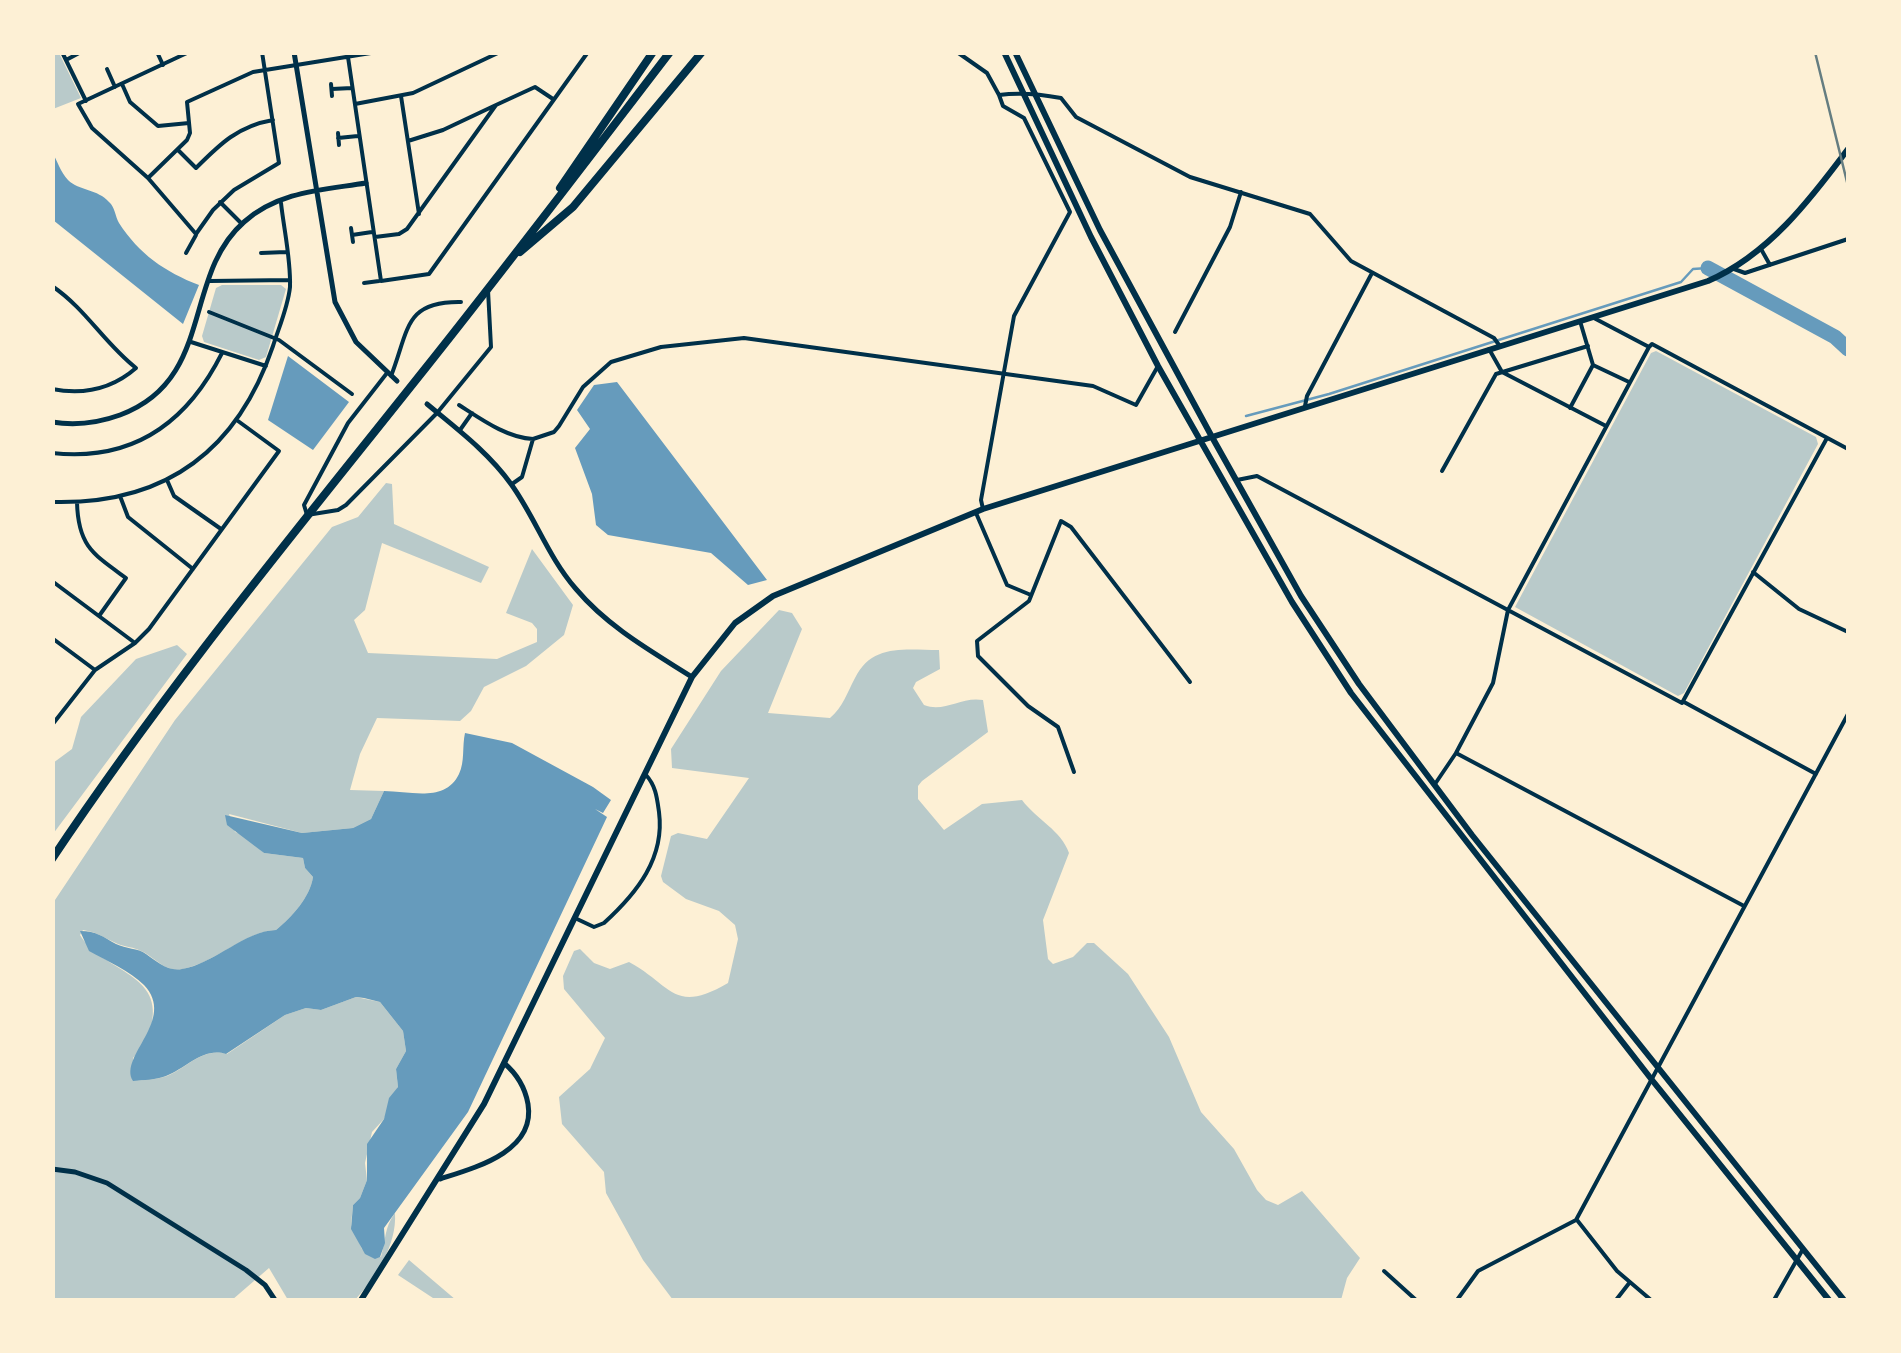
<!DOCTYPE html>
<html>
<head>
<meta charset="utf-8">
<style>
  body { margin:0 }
  #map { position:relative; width:1901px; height:1353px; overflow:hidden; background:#fdf0d5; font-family:Roboto,sans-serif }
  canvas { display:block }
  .frame { position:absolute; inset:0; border:55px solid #fdf0d5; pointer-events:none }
</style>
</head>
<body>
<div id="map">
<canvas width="1901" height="1353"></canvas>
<div class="frame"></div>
</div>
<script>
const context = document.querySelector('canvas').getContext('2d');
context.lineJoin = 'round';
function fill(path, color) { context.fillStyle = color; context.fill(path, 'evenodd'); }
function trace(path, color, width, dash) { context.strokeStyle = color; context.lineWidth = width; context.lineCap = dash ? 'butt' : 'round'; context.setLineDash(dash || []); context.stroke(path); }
fill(new Path2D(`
  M52,53H59L81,98L53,109Z
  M222,285H281L286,289L266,357L259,360L204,342L202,336L216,288Z
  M1656,351L1816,437L1818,444L1684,693L1678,696L1515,607L1651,353Z
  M386,483L392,484L394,524L489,567L481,583L382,543L365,610L354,620L368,653L497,659L537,642V629L532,623L506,613L532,549L573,605L564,635L526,666L484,687L471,711L460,721L377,718L360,754L350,790L384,791L371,819L353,828L302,833L229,814L235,832L244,835L264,853L303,858L305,868L313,877C310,897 292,917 276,930C249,930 214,963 183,969C165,973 155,957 141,951C134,947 125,947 118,944C104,938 100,933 83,930L80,935C101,971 162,972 152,1023C149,1036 143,1049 133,1058V1081C144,1080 156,1080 167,1076C187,1068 203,1047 227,1054L285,1015L306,1008L321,1010L356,997L380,1002L403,1031L406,1051L396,1069L398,1087L384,1119L372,1132L365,1163L367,1180L360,1198L353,1205L351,1225L362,1249L381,1257C386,1240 384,1228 395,1213C397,1245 376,1277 355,1300H288L269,1268L232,1300H53V903L175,720L332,527L358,517Z
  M779,610L792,613L802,629L768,713L830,718C843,707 847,693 855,678C872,643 906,650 939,650L940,669L916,682L913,688L924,705C945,713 961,696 983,700L988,732L922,781L918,786V799L944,830L982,804L1022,800C1037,820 1061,830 1069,853L1043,920L1048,959L1053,964L1073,957L1087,943H1094L1128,974L1169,1037L1201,1112L1234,1149L1257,1190L1266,1200L1278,1205L1302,1191L1360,1258L1347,1278L1341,1300H673L643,1260L606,1193L604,1172L562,1124L559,1097L590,1069L605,1038L564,989L563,976L574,951L580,949L594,963L610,969L629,962C672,985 673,1015 728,983L738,939L735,925L719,911L686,899L663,882L661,876L671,836L678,833L707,839L749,778L672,768L671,749L721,671Z
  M177,645L187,654L53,834V763L72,749L81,717L136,659Z
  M409,1260L456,1300H436L398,1275Z`), '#b9caca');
fill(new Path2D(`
  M52,152C57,160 61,173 68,180C79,191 98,189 109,202C115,207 115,216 119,223C139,254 165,272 199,285L183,324L53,220Z
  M288,356L349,402L313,450L268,420Z
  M617,382L767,580L748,585L711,553L608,535L596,525L592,494L575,448L590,429L577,410L594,385Z
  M465,733L512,743L593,787L611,800L603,813L595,809L607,817L468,1112L384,1228L385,1243L380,1257L375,1259L365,1254L351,1229L353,1205L360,1198L367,1180V1144L384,1119L389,1098L398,1087L396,1069L406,1051L403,1031L380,1002L364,998L356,997L321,1010L306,1008L285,1015L226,1054C203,1047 187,1068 166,1076C156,1080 144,1080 133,1081C118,1056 177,1020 144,985C130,971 107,961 89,951L80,931C97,931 103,937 116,944C126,949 138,948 146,954C156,961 168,972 182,969C214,964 246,930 276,930C292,917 310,897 313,877L305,868L303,858L264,853L227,825L225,815L302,833L353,828L371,819L384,791C410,791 445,803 459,774C465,762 462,746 465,733Z`), '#669bbc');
trace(new Path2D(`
  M1246,416L1329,394L1681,282L1693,269L1708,268`), '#669bbc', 2.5);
trace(new Path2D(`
  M1708,268L1835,337L1848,349`), '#669bbc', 15);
trace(new Path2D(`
  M62,52L86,101
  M157,52L163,65
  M189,52L78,104L92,128L148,178L196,234L213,210L234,190L279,163L262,52
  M957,52L987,73L999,95
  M1848,52V54
  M348,57L381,281L429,274L588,52
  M66,60L81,52
  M107,69L115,87
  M122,84L130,102L158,126L189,123
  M331,84L332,96
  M332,89L352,88
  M401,96L419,214
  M355,104L413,93L500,52
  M496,105L535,87L553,99
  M338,133L339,145
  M338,138L358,136
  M178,150L196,168C220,144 238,126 273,120
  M148,178L187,140L190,133L187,102L253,72L377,52
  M220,202L242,224
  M351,228L353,242
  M352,235L372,232
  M375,237L399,234L407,229L496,105L443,130L408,141
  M1761,249L1770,265
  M186,253L196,235
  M261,253L286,252
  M1734,269L1745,273L1848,239
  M210,281L290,280
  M364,283L379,281
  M52,286C86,309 104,343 136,368C112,389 83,395 52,389
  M209,312L279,340L352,394
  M1592,317L1649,347L1652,344L1848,449
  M1580,321L1593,365L1629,382
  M1175,332L1230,227L1241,192
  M191,342L266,366
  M52,347V348
  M1489,349L1502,372L1606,426
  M387,373L348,423L304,505L307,515L338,510L346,505L437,413L491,347L488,290
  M391,376C409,330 404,301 461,302
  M459,405C481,419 507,438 533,439
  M1305,406L1307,396L1372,273
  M1570,408L1593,365
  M460,430L472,413
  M52,453C133,462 187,423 222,353
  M1442,471L1496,374L1588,346
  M167,480L174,496L221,529
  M1237,480L1257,476L1682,703L1827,438
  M512,484L522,477L533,439L554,432L559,426L583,387L611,362L661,347L744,338L1093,386L1136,405L1158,366
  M120,496L128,517L193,569
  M52,502C164,505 237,452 273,346C279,327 288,307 290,287C291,260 284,230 281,203
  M77,502C78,546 93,554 126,578L99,616
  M983,509L981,500L1014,316L1070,212L1024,118L1003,106L999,95C1020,92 1040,94 1061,98L1076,117L1190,177L1310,214L1351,261L1494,338L1499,345
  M976,513L1007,585L1031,595
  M1753,572L1799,609L1848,632
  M52,581L135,643
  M52,638L95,670
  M1684,702L1816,774
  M52,725L95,670L135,643L149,629L279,451L238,421
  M1456,753L1493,683L1508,610L1649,347
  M1074,772L1058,727L1028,706L978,656L977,641L1029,601L1061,521L1071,527L1190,682
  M1435,784L1456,753L1744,906
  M577,919L594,927L604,923C637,893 665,858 659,812C657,798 656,786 646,775
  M1577,1220L1617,1271L1651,1300
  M1384,1271L1416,1300
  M1457,1300L1478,1271L1576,1220L1848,714
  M1616,1300L1630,1282
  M1774,1300L1803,1249`), '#003049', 4);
trace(new Path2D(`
  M294,52L335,302L356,342L397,381
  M427,404C457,429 488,452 511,484C535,517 548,557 576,589C608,627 651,651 692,677
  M52,422C76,426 98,423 120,415C215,380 182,276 244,222C279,191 323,190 366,183
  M52,1169L75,1172L107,1183L246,1270L265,1285L275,1300
  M440,1179C474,1168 536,1152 528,1104C525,1087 517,1074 504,1063`), '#003049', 5);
trace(new Path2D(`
  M1004,52L1091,237L1158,366L1292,602L1351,693L1652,1080L1829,1300
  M1015,52L1100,230L1212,437L1301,596L1359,684L1472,835L1844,1300
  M361,1300L484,1104L692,677L735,623L773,596L983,509L1708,281C1768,255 1810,200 1848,149`), '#003049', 6);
trace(new Path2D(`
  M560,188L653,52
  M520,252L573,207L702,52
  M52,859C166,688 296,531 424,370C507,266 588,159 670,52`), '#003049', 8);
trace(new Path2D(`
  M1815,52L1848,186`), '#657d81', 2.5);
</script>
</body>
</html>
